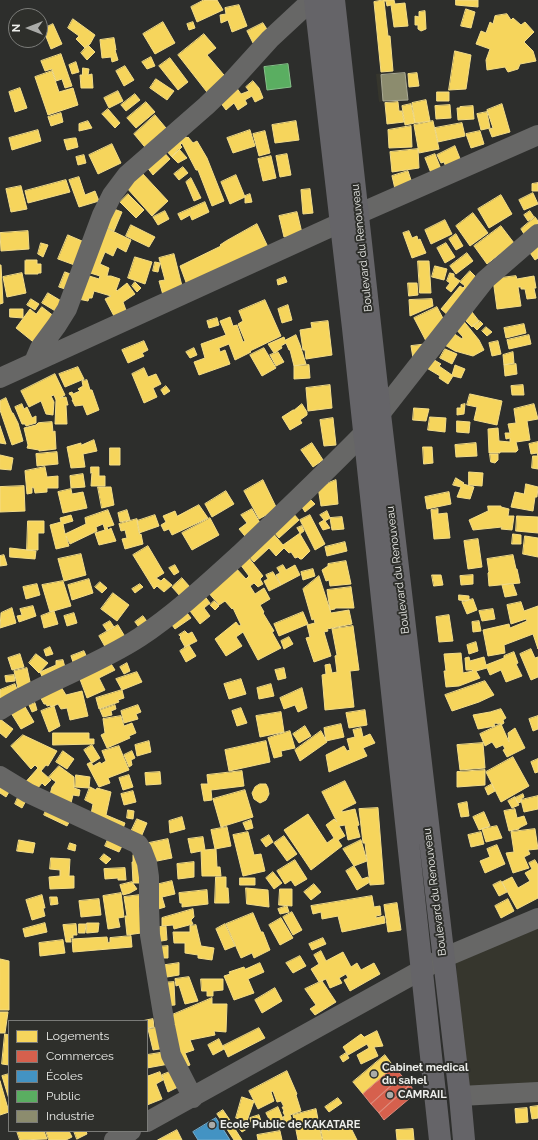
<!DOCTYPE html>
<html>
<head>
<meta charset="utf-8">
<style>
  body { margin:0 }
  #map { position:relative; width:538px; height:1140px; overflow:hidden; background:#2d2e2c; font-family:Raleway,sans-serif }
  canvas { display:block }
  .legend { position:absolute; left:8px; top:1020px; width:140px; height:112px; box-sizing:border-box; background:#2e2f2b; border:1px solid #7a7b78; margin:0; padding:5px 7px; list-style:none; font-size:12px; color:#edeeeb }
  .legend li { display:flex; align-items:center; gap:8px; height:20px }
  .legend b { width:20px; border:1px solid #7a7b78 }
  .north { position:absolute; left:8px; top:8px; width:40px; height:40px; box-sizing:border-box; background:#2e2f2b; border:1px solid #7a7b78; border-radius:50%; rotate:270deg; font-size:11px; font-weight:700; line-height:16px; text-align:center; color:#edeeeb }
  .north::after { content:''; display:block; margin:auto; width:14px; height:18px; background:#aaaba8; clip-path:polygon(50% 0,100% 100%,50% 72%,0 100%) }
</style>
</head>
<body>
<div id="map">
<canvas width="538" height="1140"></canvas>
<ul class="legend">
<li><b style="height:11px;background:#f6d55c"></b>Logements</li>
<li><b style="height:11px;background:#d6604d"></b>Commerces</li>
<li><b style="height:11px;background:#4393c3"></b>Écoles</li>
<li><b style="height:11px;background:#5aae61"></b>Public</li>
<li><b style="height:11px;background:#8c8c6e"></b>Industrie</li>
</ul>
<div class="north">N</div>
</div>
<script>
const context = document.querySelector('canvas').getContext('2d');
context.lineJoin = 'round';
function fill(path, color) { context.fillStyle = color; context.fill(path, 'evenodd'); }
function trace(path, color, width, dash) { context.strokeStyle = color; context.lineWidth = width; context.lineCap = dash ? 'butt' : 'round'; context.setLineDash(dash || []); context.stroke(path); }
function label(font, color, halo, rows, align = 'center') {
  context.font = font + ' Raleway,sans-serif'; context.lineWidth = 4; context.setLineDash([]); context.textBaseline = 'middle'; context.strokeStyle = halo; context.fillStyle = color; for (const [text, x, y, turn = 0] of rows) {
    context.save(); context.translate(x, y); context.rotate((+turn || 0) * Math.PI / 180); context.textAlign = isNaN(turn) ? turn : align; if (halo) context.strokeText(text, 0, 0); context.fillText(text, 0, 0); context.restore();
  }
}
fill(new Path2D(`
  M400,71L404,99L379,102L376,74Z
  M538,927V1086L465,1092L456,961Z`), '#36362d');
const homes = new Path2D(`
  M204,0H217L223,10L197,22L191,7Z
  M383,0H394L395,4L405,3L408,26L394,27L391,5L387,6L386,1H384L388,36H390L393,71L381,72L374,2Z
  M456,0H478V7L456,5Z
  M239,5L247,26L232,32L228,20L221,23L220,15L226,14L225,8Z
  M466,9L475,12L471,28L461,26Z
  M425,11L426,29L421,31L418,29V25H415V16L419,17V12Z
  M507,14L511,20L513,18L521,25L525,22L534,32L524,42L533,51L536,61L520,64L518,69L508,72L505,67L487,70L486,60L490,49L476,44L481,31L486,33L490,22L493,24L495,16Z
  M73,19L95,35L90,44L85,48L76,39L79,36L68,28Z
  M163,22L175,43L155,54L143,34Z
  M193,22L195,28L189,30L187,24Z
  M263,23L270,34L253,43L247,31Z
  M53,24L62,44L51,49L43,29Z
  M204,34L216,48L207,55L229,81L210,96L178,55Z
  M114,38L116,50H115L118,60L112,62L111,57L102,58L100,40Z
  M88,45L95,52L87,60L81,53Z
  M455,51L471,55L466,89L449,90Z
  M61,54L72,86L65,88L62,79L56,81L52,69L45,71L41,61Z
  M151,57L155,66L147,69L142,62Z
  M170,58L188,82L178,90L159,66Z
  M76,62L79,72L72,74L69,65Z
  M125,66L134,80L124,86L116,71Z
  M83,68L89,69L88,75L92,74L93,88H81L80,75H82Z
  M52,71L59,92L73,88L78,105L48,115L35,77Z
  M417,73L419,86L409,87L408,74Z
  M156,79L174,91L167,100L150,88Z
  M253,81L259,88L263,98L255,102L252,96L245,100L247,104L238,110L234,103L226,110L220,102L236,87L241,94L249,91L246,87Z
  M20,88L27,108L15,112L9,92Z
  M118,91L123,101L109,108L104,98Z
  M437,92H449V101H437Z
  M135,94L140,100L126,111L121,105Z
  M426,100L430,121L415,123L412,103Z
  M146,102L155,112L136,128L127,118Z
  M398,102L399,111H402L404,122L387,124L385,103Z
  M411,104L415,123L405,125L402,106Z
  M502,104L510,132L492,137L489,129L493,128L487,110Z
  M450,105L451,118L436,119L435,106Z
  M473,106L474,119L458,120L457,108H460V107Z
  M108,109L120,123L115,128L102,114Z
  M487,112L490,128L481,130L477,114Z
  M61,113L63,122L51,126L48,117Z
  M155,115L171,134L149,152L134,134Z
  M88,121L92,128L79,131V124Z
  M296,121L299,140L275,143L272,125Z
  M433,121L439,149L419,153L414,125Z
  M462,123L465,136L438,142L435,128Z
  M411,126L412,147L389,148L388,130Z
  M38,130L41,141L12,150L9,138Z
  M250,130L255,146L233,153L227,138Z
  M265,131L270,153L259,156L253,134Z
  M480,131L484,144L471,148L466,134Z
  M182,132L187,138L188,137L193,143L197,141L207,158L224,201L212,206L198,170H196L182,143L180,145L182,147L172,157L164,148Z
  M74,138H76L78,147L67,150L64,140Z
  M112,144L121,163L98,174L89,155Z
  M455,146L461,161L446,167L444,162L441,163L437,155Z
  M179,149L187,158L178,163L172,157Z
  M418,149L419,168L392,172L390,152Z
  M162,150L170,159L153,175L146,166Z
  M287,154L291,175L280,177L276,156Z
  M435,154L441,169L431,173L425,158Z
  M84,155L86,163L78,165L76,157Z
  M271,156L276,178L263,181L258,159Z
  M183,167L188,173L179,180L174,174Z
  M408,171L412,183L395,189L392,176Z
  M142,173L168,201L152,216L126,187Z
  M236,175L245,197L230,204L221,182Z
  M79,177L85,195L95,191L99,201L79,207L69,180Z
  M191,178L201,198L194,201L186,182Z
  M66,180L70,192L28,203L25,191Z
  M538,183V191H532V184Z
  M21,186L27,209L11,212L6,189Z
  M310,189L313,213L303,214L301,190Z
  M533,193L538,204L524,210L519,200Z
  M128,194L144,210L136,218L120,202Z
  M250,194L252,202L245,203V196Z
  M501,195L512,214L489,228L478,209Z
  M205,202L209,212L192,220L190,215L181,220L178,214Z
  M111,208L122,212L114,231L104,226Z
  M165,211L169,219L158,225L153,217Z
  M530,211L534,217L528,221L524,215Z
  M297,212L302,233L284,237L279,216Z
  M473,213L488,233L470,246L456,226Z
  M535,217L538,221V231L527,239L521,229Z
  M445,220L452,234L431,244L425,230Z
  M257,224L268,247L187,285L180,266L221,246L220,245L226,241Z
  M131,225L155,237L149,247L126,236Z
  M501,226L514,243L487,264L474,246Z
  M104,227L131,240L126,252L117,247L113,256L105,252L100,264L109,268L107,276H111L120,279L116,290L117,291L127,283L135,294L123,302L127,313L115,318L105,299L111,296L94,291L92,298H89L88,301L78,299L86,275L99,279L100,276L87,272Z
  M28,231L29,249L1,251L0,233Z
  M409,231L412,238L417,236L418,240L420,239L426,253L412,258L403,233Z
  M456,234L463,246L456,250L449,239Z
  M68,235L89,244L80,267L58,259Z
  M41,243L48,245L43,257L38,254Z
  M446,243L455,257L445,263L437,248Z
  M538,244V258L535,260L528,250Z
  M467,253L473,261L456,274L450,266Z
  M174,254L183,290L163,295L159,281L165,280L159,258Z
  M135,257L152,262L145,284L128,278Z
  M26,260H37V264H41V273H38V274H25V261Z
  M418,261H429L431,293H420Z
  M155,262L160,263L158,272L153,271Z
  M0,265H1L3,303L0,304Z
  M435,266L447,269L444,280L432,277Z
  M470,271L481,282L451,318L441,309L460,286L463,288L465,286L460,282Z
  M65,272L76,276L65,289L59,287Z
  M22,273L26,293L7,297L3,277Z
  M450,273L454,274V277L460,281L451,292L446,288L450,283L447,281Z
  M516,276L517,279L534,276L536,288H534L536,298L527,299L525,289H521V287H518L521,306L497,309L493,279Z
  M285,277L287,282L278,285L277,280Z
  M135,282L141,288L137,292L132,286Z
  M408,283H417L418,295L409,296Z
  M48,293L68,305L62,315L42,303Z
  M31,299L39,304L35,310L27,305Z
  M432,299L433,306L410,316L409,300Z
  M265,300L281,336L250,351L251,352L235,360L229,344L219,348L220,352L225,350L230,364L199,375L194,362L205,358L201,344L226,335L220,321L230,317L233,326L237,325L243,342L245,341L238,324L243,321L239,311Z
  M288,305L292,320L282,323L278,309Z
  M42,307L55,317L37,345L16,328L30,309L36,314Z
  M437,307L446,324L426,341L414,318Z
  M10,309H23V318L10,317Z
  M472,312L479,321L472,327L464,319Z
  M217,318L219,325L209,328L207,321Z
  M462,319L479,340L484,350L473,356L455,351L443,344L450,331L462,339L463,337L453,326Z
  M328,321L332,355L306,359L305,350H303L300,330L312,328L311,323Z
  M480,321L483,324L477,330L473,326Z
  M524,324L526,333L506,338L504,328Z
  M486,327L492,332L487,336L482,331Z
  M296,335L300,345L306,364L294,366L290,350H289L286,343L281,346L282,348L274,353L268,344L284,337L285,340Z
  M529,335L531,344L509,349L507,340Z
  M144,341L148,350L142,353L144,356L128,363L122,350Z
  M498,341L501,354L492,356L489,343Z
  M427,344L413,358L411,346Z
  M194,348L197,355L190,358L186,352Z
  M264,348L276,368L262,376L250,355Z
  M445,349L457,354L452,364L440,358Z
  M278,352L284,362L276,366L270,355Z
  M513,352L514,363L504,365L503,355Z
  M431,358L441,364L439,366L452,375L455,365L465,369L461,378L453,376L448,384L439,378L440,376L425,367Z
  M516,364L517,374L505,376L504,365Z
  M309,365L310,378L294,379V366Z
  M78,367L84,379L65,387L59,374Z
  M144,368L148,377L156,374L161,384L153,388L157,397L144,403L132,374Z
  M55,374L65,395L60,398L66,397L68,405H66L67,424H55L56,400L54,395L51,396L54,402L53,415L46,414L41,401L29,407L21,391Z
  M87,380L90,390H92L99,410L87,415L83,405L75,406L72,400H73L71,395H70L69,393L72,392L73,394L80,391L78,389L83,386L82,381Z
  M330,385L332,408L308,411L306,388Z
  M523,385L524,395H512L511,386Z
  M166,386L170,391L164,395L161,390Z
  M470,394L502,401L497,425L474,420L477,407L467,405Z
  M6,398L12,413H13L18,423L23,441L12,445L0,410V401Z
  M22,404L24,409L27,407L32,418L36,416V423L26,426L25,424H22L15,407Z
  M302,404L307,412V415L300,420L302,423L290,430L282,417L293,410H294Z
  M465,404L464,414L457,415V408H461V405Z
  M534,404L538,419L527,421L530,440L516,442L518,450L516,452H500V453H489L488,429L498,428L499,441L510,442V438L506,439L505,433H510L508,424L516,423L514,409Z
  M414,408L429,409L426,421L413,420Z
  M430,417L446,418L445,432L428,430Z
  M333,418L336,445L324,446L320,420Z
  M457,421L470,422L469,433L457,432Z
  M52,422L53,432L55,431L56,449L39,451V450L27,448L28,445L24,428L36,425L38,423Z
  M0,426L6,444L0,443Z
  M94,440L97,451L83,454L85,467L71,468L67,447L81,443V445Z
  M538,442V456L537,453L531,454L529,444Z
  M312,443L323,460L313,467L301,450Z
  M476,443L477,456L456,457L455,445Z
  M423,447H432L433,463L424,464Z
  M110,448H120V465H110Z
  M57,452L58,464L37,466L36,454Z
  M490,454H498V460L495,463L491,462Z
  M0,455L13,458L11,470L0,469Z
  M533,456H538V469L532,468Z
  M45,467L47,477L58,476V488H47V492L35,493L34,488L32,487V493L27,494L25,471Z
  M91,467H99V476H105V486H91L92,472L91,473Z
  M469,472L483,473L482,486L469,485Z
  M83,474L85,487L71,488L70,476Z
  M456,478L464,483L463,484L474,487L470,499L457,497L461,487L453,485Z
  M263,480L277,509L259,519L244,491Z
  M336,480L338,504L321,506L318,487Z
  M526,484L538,487L537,497H535L533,511L511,507L515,492L524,494Z
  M24,486L25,511L0,512V487Z
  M98,487H111L114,505L102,508Z
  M71,489L72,494L83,492L87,508L63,513L58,492Z
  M226,491L234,504L212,517L205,504Z
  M449,492L451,504L427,509L425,497Z
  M308,497L315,504L305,512L300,504Z
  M199,505L208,518L172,535L169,529L164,531L161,525L166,522L163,516L175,511L177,516Z
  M488,506H501V507L509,509L508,516H514L512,530L501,529L502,527L473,530L469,520L488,511Z
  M252,509L263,528L249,541L239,529L247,523L241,515Z
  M438,509V514L447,513L450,538L434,539L431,510Z
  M108,510L114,525L107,527L108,530L111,528L116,541L99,545L95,533L105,530L103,524L96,527L97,531L70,544L66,536L69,546L56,549L50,525L61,522L60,518L71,515L73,521L63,524L65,534L86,524L85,518Z
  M127,510L130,520L120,522L118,513Z
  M327,511L330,518L325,521L330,528L323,530L319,523L324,520L320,515Z
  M292,512L299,520L279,538L273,531Z
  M155,515L159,526L139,533L137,521Z
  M310,515L325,544L315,550L300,520Z
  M517,516L538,517V533L516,531Z
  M342,517L344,529L332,530L330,518Z
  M210,518L219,535L192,550L182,533Z
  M137,519L140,535L141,534L143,544L125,549L122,539L127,538L125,530L121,531L119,524Z
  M28,521H44V533H38V550H27Z
  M302,526L304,531L300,534L310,551L302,559H300L298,557L295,558L291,552L289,553L284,548L276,556L269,548L254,562L246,553L272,532L283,545L300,533L297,528Z
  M513,534L521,535V544H512Z
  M525,536L538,538V557L523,554Z
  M478,539L482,567L468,569L464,541Z
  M345,542L347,551L327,556L325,547Z
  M148,546L164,573L156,578L161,581L164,578L172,585L164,592L157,586L154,589L133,555Z
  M10,548L36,551L35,559L10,557Z
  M81,554L86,575L64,581L58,559Z
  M4,555L7,565L0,566V556Z
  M513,555L516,569H517L520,583L489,586L488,573L489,572L487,559Z
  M249,558L263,576L260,579L263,584L258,587L254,583L250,586L255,594L264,588L270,599L260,605L264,612L263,613L274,631L272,632L281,648L258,660L243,632L236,637L242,646L226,656L215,639L236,622L239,626L241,625L233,608L232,609L225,601L219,605L207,591L234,566L246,579L249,576L240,564Z
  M346,561L351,584L330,586L329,580L326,581L322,570L328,566V564Z
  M175,565L179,572L174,575L169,568Z
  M283,565L286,570L295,565L300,575L281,585L276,575L280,573L277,568Z
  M313,569L315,576L303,580L301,572Z
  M273,572L281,585L269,591L264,581L268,579L266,575Z
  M432,575H441L443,585L434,586Z
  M473,575V584L461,585L460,576Z
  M319,576L331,613L349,610L352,624L327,629L328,631L324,632L331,656L314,662L306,638L310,637L307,625L315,623L314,619L312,620L303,589Z
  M182,578L190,587L180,596L172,587Z
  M89,579L93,593L72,600L68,585Z
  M63,581L71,606L50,612L42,585Z
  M100,582L107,588L102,593L95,587Z
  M37,584L40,595L26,599L23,587Z
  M140,584L143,587L135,593L132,589Z
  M513,584L517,595L505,597L502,585Z
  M351,587L354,608H335V609L330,610L327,590Z
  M113,593L129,605L117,621L101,609Z
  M203,594L210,603L204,608L210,616L200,624L187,607Z
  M459,595L469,596V600L466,601L459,600Z
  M473,599L477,610L467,614L462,602Z
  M214,601L219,606L215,610L210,605Z
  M521,602L524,611L538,606V649L533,634L504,645L505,653L488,656L483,630L509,624L510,628L527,621L526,619L511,624L507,605Z
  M33,606L36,616L19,622L17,616L22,615L20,609Z
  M12,608L16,623L0,628L1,613Z
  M184,609L191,618L175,629L169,621Z
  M493,609L495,619L482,621L479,611Z
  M54,611L58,624L44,628L41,616Z
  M303,612L308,624L279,636L274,624Z
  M74,613L77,623L67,626L64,616Z
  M449,615L453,641L439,642L436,617Z
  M143,616L149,624L141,630L135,622Z
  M110,621L114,627L107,631L103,625Z
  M479,621L481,631L473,632L472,622Z
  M118,625L127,640L108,652L99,636Z
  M353,626L359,670L350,671L354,707L325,710L322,675L326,674L325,665L330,664L332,673L337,672L335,656L337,655L332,629Z
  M185,631L188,634L192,632L197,641L185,647L180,638L181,637L179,635Z
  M289,637L293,644L284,649L281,641Z
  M476,642L478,651L469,654L467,645Z
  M189,645L196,656L186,662L180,651Z
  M50,647L53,654L46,656L44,650Z
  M531,649L535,658L538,657V677L531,680L520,654Z
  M84,651L89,662L75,668L71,656Z
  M514,652L518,663L516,664L522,676L506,682L501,670L490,675L487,668L476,671L480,678L459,686L446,687L444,671H446L444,654L461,653L463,673L473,671L472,670H466L465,658L469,657L470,661L484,657L486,665L504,658V656Z
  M20,654L24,667L12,670L8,658Z
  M36,654L48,663L39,673L29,663Z
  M108,659L115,670L99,678L105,690L87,698L78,674Z
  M63,660L66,671L45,683L40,672L56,665V661Z
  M127,663L130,671L124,674L120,667Z
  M27,668L32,691L19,693L14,671Z
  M284,668L286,678L278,680L275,670Z
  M137,672L142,682L122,690L116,679Z
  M14,675L15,681L6,682L5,676Z
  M241,679L246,694L229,699L224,684Z
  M485,681L494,695L479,702L452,711L445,695Z
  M58,682L66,695L82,691L88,716L70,720L67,708L61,709L58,704L51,707L50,705L47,706L46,704H44L38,693Z
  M15,684L20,697L0,703V690Z
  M271,684L274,696L259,699L257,688Z
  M302,688L307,708L298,712L295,705L284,709L280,698Z
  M122,690L124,698L118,700L119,702L99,709L96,698Z
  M35,703L37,710L32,712L29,705Z
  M24,705L34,722L21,729L11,713Z
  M115,705L116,709L111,711L112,715L103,717L100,710Z
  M138,705L141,712L136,714L138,719L124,723L121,711Z
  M54,706L60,726L49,732L41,711Z
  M241,708L247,723L237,726L232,711Z
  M501,709L506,718L503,720L504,723L501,725L500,723L498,724L496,723L494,724L495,726L478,729L473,715L490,712Z
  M365,710L367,725L349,728L346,713Z
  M281,712L284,732L260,737L256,716Z
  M121,716L124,726L132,723L136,733L129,736L130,738L107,748L101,735L105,733L103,719Z
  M538,716V729L533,731L529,719Z
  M0,719L13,729L6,738L0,733Z
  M341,724L344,737L326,741L324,728Z
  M501,724L509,742L508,733L515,728L525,748L507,757L503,750L505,749L503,745L496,748L492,742L485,746L480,734Z
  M305,726L311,736L299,743L293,734Z
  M361,728L363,737L370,734L375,743L363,748L367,756L329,772L326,755L344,746L347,751L350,750L347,739L355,737L353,730Z
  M290,731L295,748L281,751L282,756L274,758L268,738Z
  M321,731L327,742L300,761L295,750Z
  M53,733H89V739H94V744L53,745Z
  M23,735L57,751L48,766L46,765L41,771L51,780L45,786L42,783L33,794L22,786L38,768L35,765L31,769L11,746Z
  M149,741L151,752L137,756L135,745Z
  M266,741L270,762L229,771L225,750Z
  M483,743L485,768L460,770L457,745Z
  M92,745L100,758L92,763L84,750Z
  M119,746L129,770L108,778L110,783L99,787L87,764L91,762L93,766L100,762L101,764L106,761L102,751Z
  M63,751L74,759L67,769L56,762Z
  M132,751L135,758L131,760L132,765L129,767L124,755Z
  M513,757L529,786L501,802L486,772Z
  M538,759V772L535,773L531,762Z
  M59,766L74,777V788L80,790L79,796L73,795L69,811L48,802L52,787L56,782L49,777Z
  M485,770V785L457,787V772Z
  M242,771L244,786L211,790L212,800L204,801L201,784H208L207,775Z
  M160,772L161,784L146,785L145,773Z
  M76,775L90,777L89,788L75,787Z
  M129,775L133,787L123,790L119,778Z
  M0,779L12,787L6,797L0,793Z
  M345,781L356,803L342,810V812L355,809L359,825L357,826L360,837L348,840L345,825L339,826L345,836L338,840L342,846L311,870L284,830L308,814L327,843L334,838L326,825L334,819L337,822L322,792Z
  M260,784H266L268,788L269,794L266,800L260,803L254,799L252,793L255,787Z
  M492,784L495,791L488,795L485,788Z
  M90,787L96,790L97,788L111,792L106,815L125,823L121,834L91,814L93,804L85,800Z
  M245,790L253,817L221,827L213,799Z
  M133,791L136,802L124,805L121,794Z
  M20,793L28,797L22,808L15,804Z
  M523,794L524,797L521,799V802L518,803L515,798Z
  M538,796V809L524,812L521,800Z
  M515,797L519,805L512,808L508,801Z
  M467,802L469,816L461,817L458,804Z
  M48,806L72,817L67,826L44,815Z
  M378,808L384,884L370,885L365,843H363L359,809Z
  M515,809L517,818L524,816L527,824L519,828V829L509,831L504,811Z
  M128,810L134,811L133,819L127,818Z
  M484,812L490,826L479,830L473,817Z
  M182,817L185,829L170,833L169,821Z
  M137,819L147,823L139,842L128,838Z
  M251,820L253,828L246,830L243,823Z
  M497,826L502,838L486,842L482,829Z
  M227,827L231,846L215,849L211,830Z
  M535,829L538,849L528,850L530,854L524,857L529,868L513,873L506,853L514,852L511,832Z
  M248,832L254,855L261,854L265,871L243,876L233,835Z
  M481,832L484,844L471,847L468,835Z
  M110,835L124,842L119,852L105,846Z
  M269,835L273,842L266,847L261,840Z
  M284,836L297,854L287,861L274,843Z
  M203,837L205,850L216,849L217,867H220L221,876H202L201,851L191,853L188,839Z
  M168,839L172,858L147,863L144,844Z
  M19,840L35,843L33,853L17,851Z
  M361,840L367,861L354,866L343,849Z
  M70,843L76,845L75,851L68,849Z
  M497,845L505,864L485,873L480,861L490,857L487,849Z
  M104,854L111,859L106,864L100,859Z
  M142,854L145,883H133L132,862H133V855Z
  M51,858L70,859L69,876H74V888L50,889L49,877L60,876V870L50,869Z
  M295,860L307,879L295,886L291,880L285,884L277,871Z
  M535,860L538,865V898L517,909L502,882L512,877L518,888L530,881L525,873L532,869L529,863Z
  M194,862V877L178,879L177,864Z
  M354,866L362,879L368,877L370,882L357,890L346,871Z
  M125,868L126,880H118V878L105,879L104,869Z
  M273,872L282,883L274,889L266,878Z
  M216,877H226V888H228L229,903H215Z
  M240,878H255V885H240Z
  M172,881L175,894L162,897L165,907L155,910L151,886Z
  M501,881L507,892L499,896L493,885Z
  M132,882L137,889L130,893L123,895L120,885Z
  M314,884L321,892L311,900L304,892Z
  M246,888L268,890L269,907L247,904Z
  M280,889H292V906L279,905Z
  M207,890L208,904L182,907V903H180L179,893Z
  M121,893L124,917L118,918L120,927L108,929L103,896Z
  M42,895L45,908H43L45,916L32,920L26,900Z
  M140,895L141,933L127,935L125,916H127L124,897Z
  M372,896L374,907L380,906L381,915L376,916V918L384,916L385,923L342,932L338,916L322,919L321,912L313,914L311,906Z
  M50,897H57L58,904L51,905Z
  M99,899L101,915L81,917L79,901Z
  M508,899L514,911L501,918L495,906Z
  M397,903L401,930L388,932L384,905Z
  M287,906L289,912L280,914L278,909Z
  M193,909L194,917L191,920L193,924L174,929L173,925L162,926V918Z
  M292,912L302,930L293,935L283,917Z
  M253,913L261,932H263L270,950L254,958L252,953L241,958L226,924Z
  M281,918L293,938L280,945L269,925Z
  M45,923L47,932L25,937L23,929Z
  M87,923H99L98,932L87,933Z
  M76,924L77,935H73V938H70L71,942H66L63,925Z
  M79,924H86L85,933H79Z
  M225,924L235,946L225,950L216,929Z
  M196,925L201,946L214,948L212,960L198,958V955L185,953V943H174L173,932H190V926Z
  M166,926L167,940L156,942L155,928Z
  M131,936L132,947L73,952L72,939L107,937L108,943L110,942V938Z
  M323,938L326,944L312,950L309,944Z
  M63,940L65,953L40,956L39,943Z
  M168,946V958H158L156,947Z
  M321,951L326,961L343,952L351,967L357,963L361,970L374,963L380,974L350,991L344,980L348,978L346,974L339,978L342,983L330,988L326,979L319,982L311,969L319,964L314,955Z
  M300,956L306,966L293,973L286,963Z
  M0,959L9,961V1010H0Z
  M179,963V975L161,978L159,966Z
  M260,963L264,972L248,979L254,993L234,1000L224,976L230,974L229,972L244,967L245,969Z
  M189,977L198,1001L185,1004L179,985L176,986L175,979Z
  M201,979H223V990L213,991V996H207V991H202Z
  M322,981L336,1002L315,1015L310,1009L316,1005L305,989Z
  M174,982L175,1005L163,1006L161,983Z
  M275,988L282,1001L262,1013L255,1000Z
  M212,998V1004H227L226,1032L214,1031L215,1035L190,1040L194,1050L185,1053L190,1065L180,1069L165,1018Z
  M0,1012H8L5,1033H0Z
  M153,1019L154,1027L147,1028V1021H142Z
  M162,1027L166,1048L153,1050L148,1029Z
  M259,1028L265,1038L228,1057L223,1046Z
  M377,1031L383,1046L374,1047L378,1056L361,1064L357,1055L369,1048L367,1044L348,1055L343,1047L361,1034L364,1037Z
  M5,1034L9,1035V1065L2,1064Z
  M219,1039L224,1049L213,1055L208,1045Z
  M166,1052L169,1064L147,1068V1055Z
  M346,1053L349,1058L343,1062L340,1057Z
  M385,1055L394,1067L363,1094L353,1082Z
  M172,1071L178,1087L168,1092L162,1075Z
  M287,1071L297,1094L296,1095L301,1111L290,1115L292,1120L286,1123L283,1117L285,1116L283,1112L284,1111L282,1107H284L281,1101L277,1102L273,1091L271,1092L274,1101L258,1109L249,1091Z
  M160,1072L163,1080L156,1084L162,1099L147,1105V1074V1076Z
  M9,1074V1099L2,1076Z
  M0,1081L9,1112L0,1115Z
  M242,1097L254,1101L247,1121L250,1127L242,1132L237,1126L245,1121L236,1118Z
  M338,1098L342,1103L329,1112L325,1107Z
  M538,1106V1118L532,1119L530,1107Z
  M278,1107L286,1126L278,1130L275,1124L272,1125L266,1113Z
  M527,1108L528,1122L516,1123L515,1109Z
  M316,1109L322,1140H298L293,1115Z
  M223,1110L236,1129H235L242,1140H234L217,1114Z
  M259,1115L262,1124L252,1127L250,1118Z
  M349,1124L357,1140H323L321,1130L328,1129V1131L338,1126L341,1129Z
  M413,1129L414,1140H397L396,1130Z
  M177,1130L182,1140H158Z
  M17,1131H44L47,1139L20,1140Z
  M46,1131H69L72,1137L66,1140H49Z
  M74,1131H86L87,1134L77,1139Z
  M280,1131L282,1140H258L257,1135Z`);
fill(homes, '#f6d55c');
trace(homes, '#f3dc87', 1);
const shops = new Path2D(`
  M394,1067L402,1076L371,1104L363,1094Z
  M402,1076L410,1085L379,1113L371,1104Z
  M410,1085L416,1093L384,1120L379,1113Z`);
fill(shops, '#d6604d');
trace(shops, '#dd8b7c', 1);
const schools = new Path2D(`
  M216,1118L230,1140H198L193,1132Z`);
fill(schools, '#4393c3');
trace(schools, '#76aecf', 1);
const public = new Path2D(`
  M288,64L291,87L267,90L264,67Z`);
fill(public, '#5aae61');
trace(public, '#86c18a', 1);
const industry = new Path2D(`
  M405,73L408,100L383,101L381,75Z`);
fill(industry, '#8c8c6e');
trace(industry, '#a9a994', 1);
trace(new Path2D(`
  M34,362L40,348L57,325L67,309L102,215L112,195L127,175L206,106L231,82L270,39L312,0
  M0,378L340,223L358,214L538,135
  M380,414L485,280L538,234
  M0,710C44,682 96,666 140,637C176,613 208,583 240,554C282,514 324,474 364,433
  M0,776L28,793L138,844L142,850L147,863L149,877V906L150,935L165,1026L171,1055L193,1098
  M460,1096L538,1092
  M147,1122L443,958L538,918
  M114,1140L131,1131`), '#676766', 20);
trace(new Path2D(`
  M315,0L353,328L440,1140
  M334,0L380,414L460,1096L464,1140`), '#656468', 22);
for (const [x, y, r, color] of [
  [374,1074,4,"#aaaba8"],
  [390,1095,4,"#aaaba8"],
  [212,1125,4,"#aaaba8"]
]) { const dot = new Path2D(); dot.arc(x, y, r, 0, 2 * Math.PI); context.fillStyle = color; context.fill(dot); trace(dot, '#2e2f2b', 1.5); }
label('11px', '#edeeeb', '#2e2f2b', [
  ["Boulevard du Renouveau",362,248,-96],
  ["Boulevard du Renouveau",398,570,-97],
  ["Boulevard du Renouveau",435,892,-97]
]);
label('bold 11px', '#edeeeb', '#2e2f2b', [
  ["Cabinet medical",382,1068],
  ["du sahel",382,1081],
  ["CAMRAIL",398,1095],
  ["Ecole Public de KAKATARE",220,1125]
], 'left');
</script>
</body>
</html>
